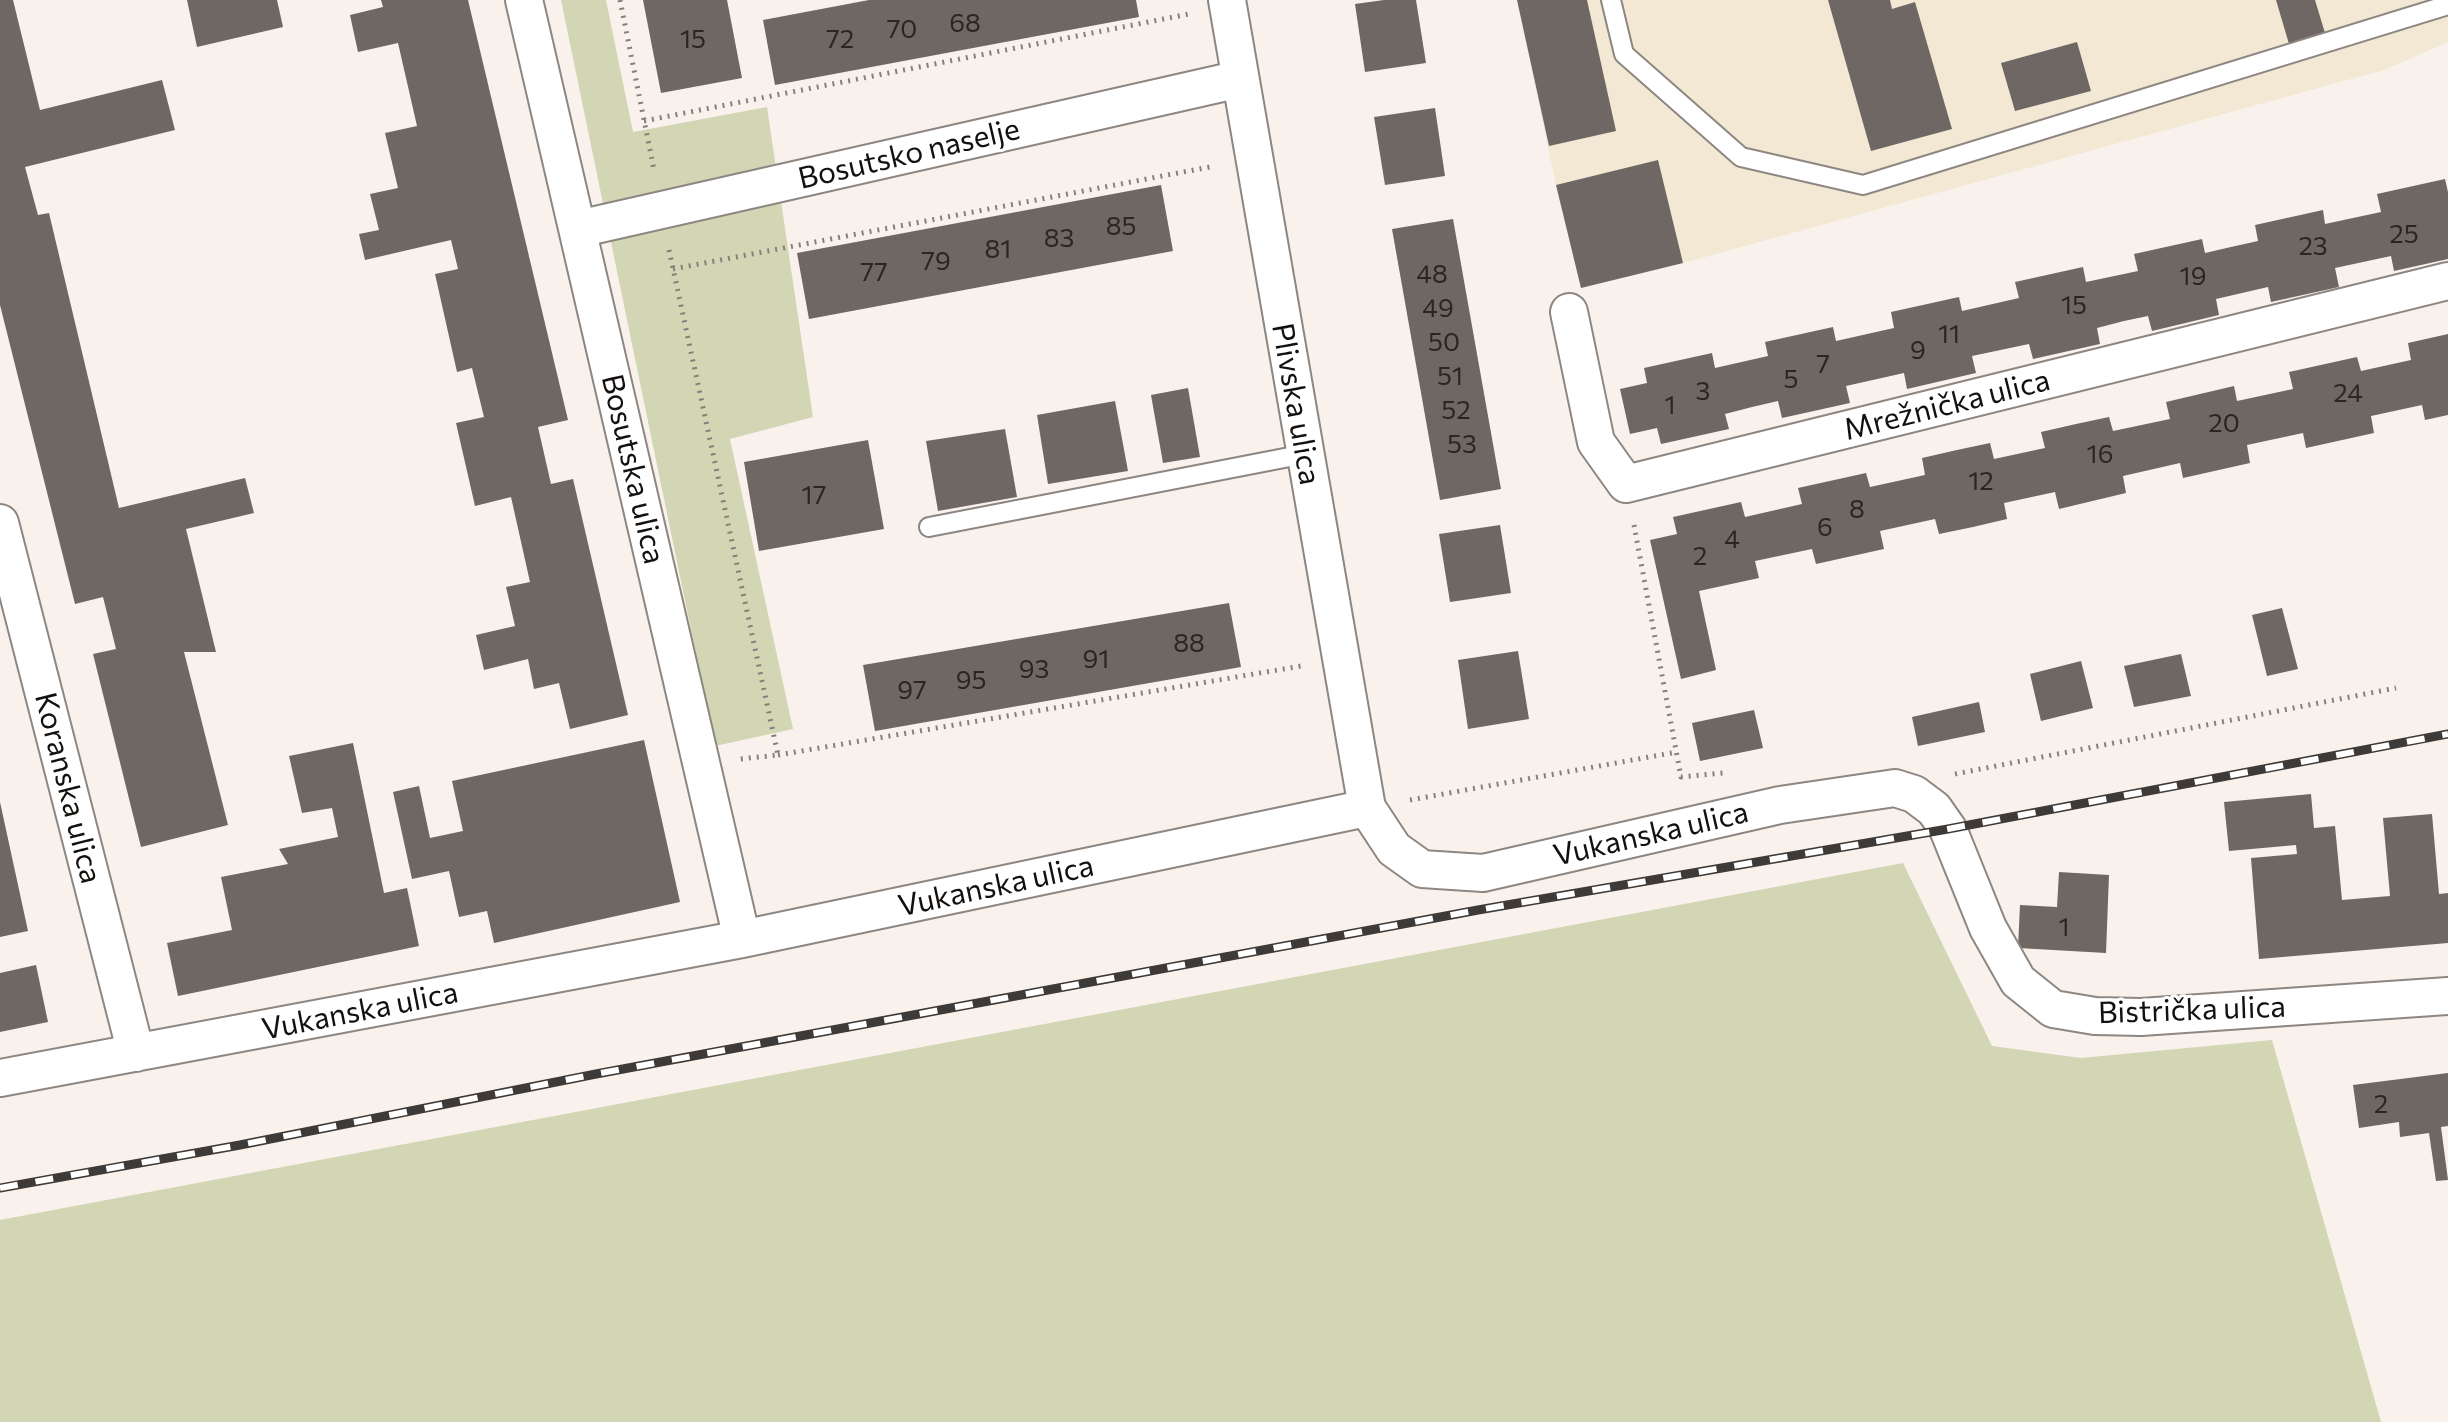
<!DOCTYPE html>
<html>
<head>
<meta charset="utf-8">
<style>
  body { margin:0 }
  canvas { display:block; background:#f9f1eb }
</style>
</head>
<body>
<canvas width="2448" height="1422"></canvas>
<script>
const context = document.querySelector('canvas').getContext('2d');
context.lineJoin = 'round';
function fill(path, color) { context.fillStyle = color; context.fill(path, 'evenodd'); }
function trace(path, color, width, dash) { context.strokeStyle = color; context.lineWidth = width; context.lineCap = dash ? 'butt' : 'round'; context.setLineDash(dash || []); context.stroke(path); }
function label(font, color, halo, rows, align = 'center') {
  context.font = font + ' Commissioner,sans-serif'; context.lineWidth = 6; context.setLineDash([]); context.textBaseline = 'middle'; context.strokeStyle = halo; context.fillStyle = color; for (const [text, x, y, turn = 0] of rows) {
    context.save(); context.translate(x, y); context.rotate((+turn || 0) * Math.PI / 180); context.textAlign = isNaN(turn) ? turn : align; if (halo) context.strokeText(text, 0, 0); context.fillText(text, 0, 0); context.restore();
  }
}
fill(new Path2D(`
  M1517,0H2448V42L2387,69L1683,263L1581,288L1556,185Z`), '#f2e8d3');
fill(new Path2D(`
  M561,0H606L633,132L767,107L813,417L730,439L793,729L715,746Z
  M1903,863L1992,1046L2081,1058L2272,1040L2381,1422H0V1220Z`), '#d2d6b4');
fill(new Path2D(`
  M0,0H13L40,110L162,80L175,130L25,167L38,215L49,213L119,508L245,478L254,513L186,529L216,652H184L228,825L141,847L93,654L116,649L103,597L75,604L0,305Z
  M187,0H277L283,27L197,47Z
  M381,0H468L568,420L538,427L551,484L573,479L628,715L570,729L559,683L534,689L528,659L484,670L476,635L515,626L506,587L530,582L511,497L475,506L456,423L484,417L472,368L457,372L435,274L458,269L451,240L365,260L359,234L379,230L370,194L398,188L385,133L417,126L398,43L358,52L350,15L383,7Z
  M643,0H727L742,78L661,93Z
  M869,0H1136L1139,17L775,85L763,20Z
  M1384,0H1416L1426,63L1365,72L1355,4Z
  M1517,0H1587L1616,131L1549,146Z
  M1828,0H1890L1892,9L1915,2L1952,129L1871,151Z
  M2276,0H2315L2325,33L2289,44Z
  M2077,42L2091,91L2015,111L2001,63Z
  M1435,108L1445,176L1385,185L1374,117Z
  M1658,160L1683,263L1581,288L1556,185Z
  M2445,179L2448,192V259L2394,271L2391,256L2335,268L2339,287L2271,302L2268,287L2216,299L2219,315L2152,331L2148,316L2124,321L2097,328L2100,344L2033,359L2029,344L1972,356L1976,373L1907,389L1904,373L1846,386L1850,403L1782,418L1778,401L1752,407L1725,414L1729,429L1661,444L1657,428L1630,434L1620,389L1647,383L1644,368L1712,353L1715,368L1768,356L1765,342L1833,327L1836,341L1894,328L1891,312L1959,297L1962,311L2019,298L2015,282L2083,267L2086,282L2138,271L2134,254L2202,239L2205,253L2231,247L2258,241L2255,225L2323,210L2325,224L2381,212L2377,194Z
  M1161,185L1173,251L809,319L797,253Z
  M1453,219L1501,489L1440,500L1392,229Z
  M2448,334V415L2425,420L2422,405L2371,416L2374,433L2306,448L2303,433L2247,445L2250,463L2183,478L2180,463L2123,476L2126,493L2059,509L2055,492L2004,503L2007,519L1973,527L1939,534L1935,519L1880,531L1884,549L1816,564L1812,549L1755,561L1759,578L1699,591L1716,670L1681,679L1650,540L1677,534L1673,517L1741,502L1745,517L1802,504L1798,488L1866,473L1870,487L1925,475L1922,458L1957,450L1990,443L1994,459L2045,448L2041,432L2076,424L2109,417L2113,431L2170,419L2166,402L2234,386L2237,401L2293,389L2289,372L2357,357L2361,371L2411,360L2408,343Z
  M1188,388L1200,457L1163,463L1151,395Z
  M1115,401L1128,471L1048,484L1037,415Z
  M1005,429L1017,497L938,511L926,441Z
  M868,440L884,529L759,551L744,462Z
  M1500,525L1511,593L1450,602L1439,534Z
  M1229,603L1241,667L875,731L863,665Z
  M2282,608L2298,669L2267,676L2252,615Z
  M1518,651L1529,719L1468,729L1458,660Z
  M2181,654L2191,696L2134,707L2124,666Z
  M2081,661L2093,708L2041,721L2030,674Z
  M1979,702L1985,732L1918,746L1912,717Z
  M1754,710L1763,748L1700,761L1692,723Z
  M644,740L680,902L494,943L487,911L459,917L449,871L412,879L393,792L419,786L430,838L463,831L452,781Z
  M353,743L384,893L407,888L419,946L178,996L167,943L232,930L221,877L288,864L279,849L338,837L332,808L302,813L289,756Z
  M2311,794L2314,828L2335,826L2342,900L2390,896L2383,818L2432,814L2439,894L2448,893V943L2259,959L2251,858L2297,854L2296,845L2229,851L2224,802Z
  M0,802L28,931L0,937Z
  M2059,872L2109,875L2106,953L2018,948L2020,905L2057,907Z
  M36,965L48,1022L0,1032V973Z
  M2448,1073V1126L2441,1127L2448,1180L2436,1181L2429,1133L2400,1137L2399,1122L2359,1128L2353,1085Z`), '#6f6763');
const lane = new Path2D(`
  M1611,0L1624,54L1741,157L1863,185L2448,5
  M929,527L1305,454`);
const street = new Path2D(`
  M524,0L742,939
  M1227,0L1367,808L1394,849L1422,869L1483,873L1780,805L1895,788L1914,794L1934,809L1948,829L1988,928L2018,981L2053,1009L2095,1016L2141,1017L2448,996
  M578,229L1240,79
  M1569,312L1596,442L1626,484L2448,281
  M0,523L136,1053
  M0,1078L742,939L1367,808`);
trace(lane, '#8e8681', 22);
trace(street, '#8e8681', 40);
trace(new Path2D(`
  M620,0L654,170
  M644,121L1189,14
  M669,250L778,755L740,759
  M673,269L1215,166
  M1634,525L1681,777L1723,773
  M778,755L1301,666
  M1955,774L2396,688
  M1410,800L1677,752`), '#86807c', 5, [2, 6]);
trace(lane, '#fff', 18);
trace(street, '#fff', 36);
const rail = new Path2D(`
  M0,1188L240,1145L596,1074L1478,910L1948,829L2448,734`);
trace(rail, '#3e3a37', 9);
trace(rail, '#fff', 6, [18]);
label('26px', '#2a2623', null, [
  ["68",965,23],
  ["70",902,29],
  ["15",693,39],
  ["72",840,39],
  ["85",1121,226],
  ["25",2404,234],
  ["83",1059,238],
  ["23",2313,246],
  ["81",998,249],
  ["79",936,261],
  ["77",874,272],
  ["48",1432,274],
  ["19",2193,276],
  ["15",2074,305],
  ["49",1438,308],
  ["11",1949,334],
  ["50",1444,342],
  ["9",1918,350],
  ["7",1823,364],
  ["51",1450,376],
  ["5",1791,379],
  ["3",1703,391],
  ["24",2348,393],
  ["1",1670,405],
  ["52",1456,410],
  ["20",2224,423],
  ["53",1462,444],
  ["16",2100,454],
  ["12",1981,481],
  ["17",814,495],
  ["8",1857,509],
  ["6",1825,527],
  ["4",1732,539],
  ["2",1700,556],
  ["88",1189,643],
  ["91",1096,659],
  ["93",1034,669],
  ["95",971,680],
  ["97",912,690],
  ["1",2064,927],
  ["2",2381,1104]
]);
label('30px', '#13100e', '#fff', [
  ["Bosutsko naselje",909,154,-13],
  ["Plivska ulica",1296,404,80],
  ["Mrežnička ulica",1947,405,-14],
  ["Bosutska ulica",633,469,77],
  ["Koranska ulica",68,788,76],
  ["Vukanska ulica",1651,834,-13],
  ["Vukanska ulica",996,886,-12],
  ["Bistrička ulica",2192,1010,-2],
  ["Vukanska ulica",360,1011,-11]
]);
</script>
</body>
</html>
